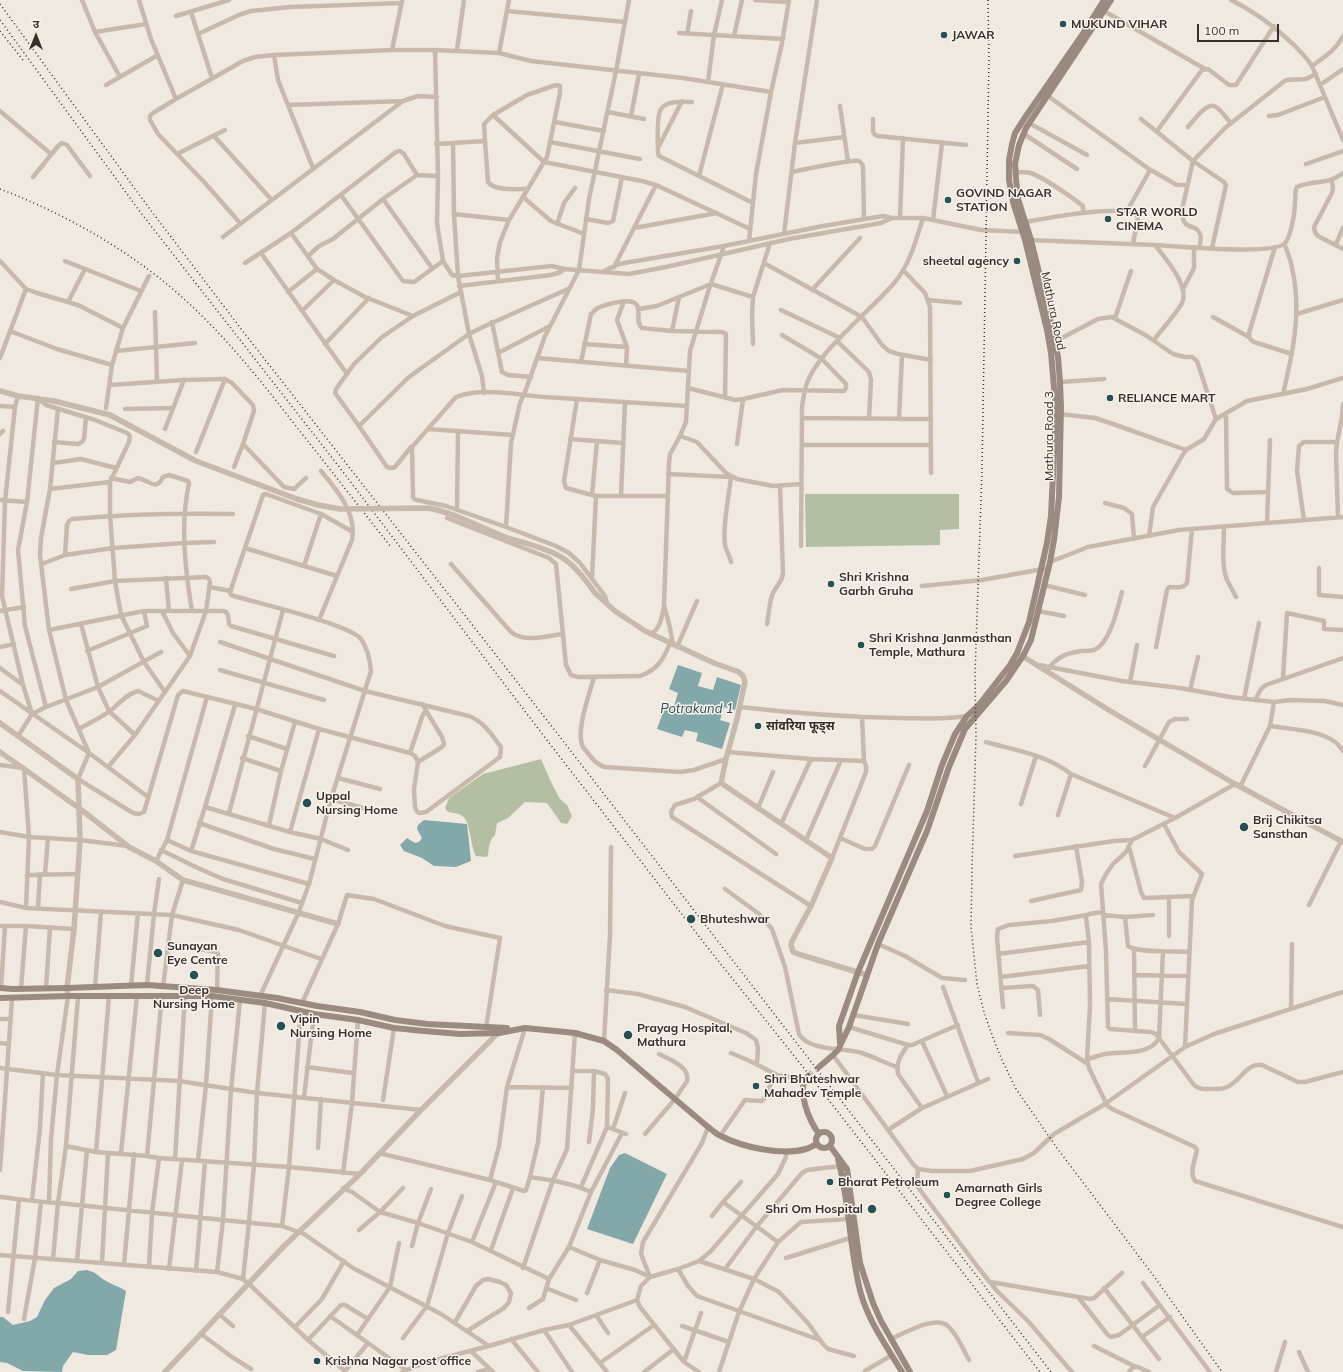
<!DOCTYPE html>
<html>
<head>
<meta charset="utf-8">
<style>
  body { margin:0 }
  #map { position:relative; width:1343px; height:1372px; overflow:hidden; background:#f0e9e0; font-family:Mulish,"Noto Sans Devanagari",sans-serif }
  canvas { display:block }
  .north { position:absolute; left:16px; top:16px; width:40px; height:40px; -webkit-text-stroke:3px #f8f3ec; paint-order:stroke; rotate:0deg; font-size:11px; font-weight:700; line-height:16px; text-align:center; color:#372f2b }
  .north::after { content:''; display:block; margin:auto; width:14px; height:18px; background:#372f2b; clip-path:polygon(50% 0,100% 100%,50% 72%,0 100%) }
  .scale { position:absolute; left:1197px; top:24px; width:82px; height:18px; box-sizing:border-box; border:2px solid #372f2b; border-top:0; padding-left:5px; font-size:12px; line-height:14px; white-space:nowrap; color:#372f2b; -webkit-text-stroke:3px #f8f3ec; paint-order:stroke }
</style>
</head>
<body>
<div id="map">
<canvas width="1343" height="1372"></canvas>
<div class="north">उ</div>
<div class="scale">100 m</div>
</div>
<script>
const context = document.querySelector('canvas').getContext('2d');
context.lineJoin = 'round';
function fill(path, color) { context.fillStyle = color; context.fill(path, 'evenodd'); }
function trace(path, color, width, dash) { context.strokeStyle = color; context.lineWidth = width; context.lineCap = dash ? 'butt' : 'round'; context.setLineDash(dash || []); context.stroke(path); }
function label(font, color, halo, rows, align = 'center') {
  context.font = font + ' Mulish,"Noto Sans Devanagari",sans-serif'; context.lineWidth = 3; context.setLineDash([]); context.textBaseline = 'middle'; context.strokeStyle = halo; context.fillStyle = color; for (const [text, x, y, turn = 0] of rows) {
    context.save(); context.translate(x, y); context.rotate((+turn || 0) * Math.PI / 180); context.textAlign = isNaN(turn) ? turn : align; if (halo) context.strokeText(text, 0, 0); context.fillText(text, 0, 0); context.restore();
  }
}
fill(new Path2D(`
  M805,494H959V529L940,530V545L806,547Z
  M541,759L552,784L560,799L567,805L572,816L567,824L561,823L547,803L525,802L508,818L497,823L495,835C489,840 489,848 488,855L486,857L476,856C470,846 471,820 461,815C457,813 452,813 448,812L445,808L449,798L483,774Z`), '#b4bea2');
fill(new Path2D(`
  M678,665L702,673L698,686L713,690L717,677L741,685L735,710L724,707L720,720L730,723L722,749L696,741L698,733L685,730L682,737L657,729L666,704L674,706L678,693L669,689Z
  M424,820L467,824L471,861L456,867L434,866L422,858L404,851L400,845L407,838L415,843L419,842L422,838L417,829L418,825Z
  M625,1153L667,1174L633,1244L587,1229L610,1168L619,1155Z
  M87,1270C98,1273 97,1276 106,1281C113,1285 120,1287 126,1291L116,1350L107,1355H88L73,1352L63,1366L62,1372L23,1371L7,1363L0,1362V1317H3L13,1325L30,1321L37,1317L45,1300L54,1288L71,1279L78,1271Z`), '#82a8aa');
trace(new Path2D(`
  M808,1076L819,1067`), '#cbc4bc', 6, [6, 3]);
trace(new Path2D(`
  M82,0L95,32L146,24
  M139,0L151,39L176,99L243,61L255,57L274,55L392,50H435L438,176L437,223L443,261L452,275L458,276L552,266L564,269L629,274L666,267L789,239L881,223L892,218
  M755,0L788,2
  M1231,0C1256,12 1274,26 1294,45C1301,52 1307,58 1312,66L1343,140
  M507,11L625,22
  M1104,11L1205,69
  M191,12L212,78
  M176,16L229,0
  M95,32L120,77
  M679,33L783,39
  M198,34L239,15L251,11L290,7L402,3
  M687,34L691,11
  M734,36L742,0
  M392,50L402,1
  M435,50L499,53L531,61L683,78L771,92L756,174L749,241
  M457,50L464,0
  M499,53L509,0
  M274,55L278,80L313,168
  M1312,66C1326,56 1335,51 1343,36
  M708,82L714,35L722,0
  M106,85L158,55
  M1320,85L1343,69
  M771,92L782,43L789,0
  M1048,96L1149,169V172L1127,211
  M176,99L153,113L150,116V120L158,134L205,183L240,223
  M692,102C683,102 667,100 661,109C656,116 658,144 658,153L659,156L753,203
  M288,105L403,101
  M840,106L848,162
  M0,111L51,154
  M608,112L644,119
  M493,115L527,95L553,86L557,85L560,86V93L547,157L509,220L500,242L497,258L498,281
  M631,116L639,74
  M1269,116L1278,115L1325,97
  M873,119V132L875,135L878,136L966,145
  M1141,119L1193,161L1225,128L1282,83L1286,80L1306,79L1316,74
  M555,122L604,131
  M1029,123L1087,155
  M1188,127C1194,120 1207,101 1216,107C1222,111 1226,118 1231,123
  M1157,131L1202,70L1208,69L1229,85H1236L1274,26
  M1024,134L1077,169
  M214,136L271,199
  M485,141L488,182C494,191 517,189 527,189
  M550,142L640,159
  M453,143L454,214L458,276L469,334L482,376L484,393
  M795,143L844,137
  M436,144L485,141L484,124L493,115L544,162L642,181L656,185L750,229
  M659,146L682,101
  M177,154L225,130
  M1306,164L1343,151
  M1149,169L1177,185H1187
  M792,172C801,170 853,159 859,161C861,162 862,164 863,166L864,219
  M1015,172C1021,172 1026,172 1031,173C1043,177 1073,198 1083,206V213
  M699,176L723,84
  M33,177L59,145L62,143L67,145L90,176
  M1332,181L1333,188L1332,193L1314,227C1314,231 1315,233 1318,236L1343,249
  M341,195L403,281L414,282L443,261
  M523,197L551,221L584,234
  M383,199L432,268
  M454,214L509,220
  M900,217L903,138
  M586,219L608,223L613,221L622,177
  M933,220L942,143
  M1025,222C1043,219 1128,202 1138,217L1133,244
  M557,224L564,203L575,188
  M634,228L717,213
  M291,233L317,269L334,280L365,297L413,316L461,292
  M784,234L795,143L817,0
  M223,237L403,101L418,96L437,97
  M1028,240L1155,245C1165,258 1190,286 1182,303C1177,313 1161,330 1154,340
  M1336,244L1343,228
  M1155,245C1175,246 1275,256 1285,243C1291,237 1295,211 1295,202C1296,197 1294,192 1297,187C1315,179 1327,186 1343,173
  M1275,247L1249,333C1249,338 1250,340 1254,342L1292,354
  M1199,248C1200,244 1202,238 1200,234C1196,222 1182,233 1182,210L1193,161L1224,182L1226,185L1212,248
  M261,253L347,374
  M308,256L319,246L333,239L383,199L417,175L438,176
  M0,261L26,289L37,293L68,302L80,306L123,328
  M65,261L141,291
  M245,263L291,233L396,152L400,151L404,154L417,175
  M764,263L862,317L882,345L889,351L898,354L931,360
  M614,267L656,185
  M903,270L925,293L930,307L931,473
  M604,271L619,264L630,262L724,246L823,226L883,216L892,218H923L981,230L1025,232
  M459,286L551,275L561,272L564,269
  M1183,289L1194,268V247
  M812,290L860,238
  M288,292L317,269
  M928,300L960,303
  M624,301L617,320L627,347L626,366
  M68,302L85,269
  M639,309L657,306L711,284L753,297
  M781,310L840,338
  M302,311L334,280
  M155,312L157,382
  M1297,314L1343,300
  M1213,317L1249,337
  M1115,318L1131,271
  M492,322L502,372L508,375L531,377
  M10,331L57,349L112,365
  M672,331L679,297
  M837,341L869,372L871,380L869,419
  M1056,341L1098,319L1112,317L1147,336L1173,354L1185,357H1192L1197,361L1216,419
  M325,344L369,298
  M584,344L627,347
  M753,344L752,315L753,297L770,243
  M116,351L195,343
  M498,353L550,326
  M0,358L26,289
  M537,358L689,371
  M581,362L591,314C594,312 595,309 598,308C606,304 632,297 637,305C641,313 635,322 642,328L672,331L722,332L726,334L725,397
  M1060,382L1104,379
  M110,385L184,380L225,379L232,383L253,405L254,411L243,444L234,467
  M688,388L735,400L743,399L783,390L844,391L846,388V384L822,359L782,335
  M1283,394C1293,352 1302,311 1292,268C1291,260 1287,252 1285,245
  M38,398L27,502L18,550L25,626L46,707
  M39,399L46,405L95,420L127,433L130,436L129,442L110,482V515L115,581L121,615L144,662L165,692
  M577,399L564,481L566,488L596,496H668
  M0,406L15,407L5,501L2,596L23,685L32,714
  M15,407L18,396
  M106,408L112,365L123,328L149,276
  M58,409L50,489L41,538L40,555L49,630L66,700L89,753L78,779L133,813L139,814L144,812L178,695L183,691L256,709L319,729L410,753L415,756L418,762L414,789L415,807L417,812L420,813L426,812L500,757L501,747C491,734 484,722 469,716L365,691L220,642
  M125,409L173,408
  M1226,413L1227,489L1233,493L1268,492
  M1059,414L1095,418L1113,424L1186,450
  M802,418L931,419
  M899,419L902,355
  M359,426L409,377L469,334L485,326L568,289
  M165,429L184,380
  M428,429L513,435
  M0,434L3,431
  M680,436L697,442L726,473L737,479L773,486L801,484
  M570,439L623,443
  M54,442L78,444L82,442L84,439L86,417
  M243,444L284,487L294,489L306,478
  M737,444L743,399
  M802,445H931
  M411,447L395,467L391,468L387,467L359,426L335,393L336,389L354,364L382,337L413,316
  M196,452L225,379
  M53,463L81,459L116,468
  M668,474L731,477C729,496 722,527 725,545C726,551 730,556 731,562
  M111,478L130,482L138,478C149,480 156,492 163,477L169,475L188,481L189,483C180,526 185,568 192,611
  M50,489L110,482
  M592,495L597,441
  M621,496L625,402
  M0,500L27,502
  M1105,503L1124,508L1132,514L1134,539
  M457,509L458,431
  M1338,517L1336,453L1337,442L1342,417L1343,404
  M447,518L549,558L556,564L566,665L571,675L578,677L640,676C657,670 664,659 670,643
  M1304,520L1297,471L1299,446L1304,442H1337
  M1267,523L1270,440
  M506,527L446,506L417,500L414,499L413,497L412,447L456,397C483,387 516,395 544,397C592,400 640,403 687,406
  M1224,527C1224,544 1221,564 1227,580C1230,586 1233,591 1236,597
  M1149,536L1153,507L1182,456L1186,450L1204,439L1216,419L1247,401L1307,389L1343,378
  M801,546L802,407C803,400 804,393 806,386C816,352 871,311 895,282C910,264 916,240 923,218
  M245,548L337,576
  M65,555L67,525L69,521L72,519C126,514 179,513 233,514
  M1050,562L1088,547L1179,530L1343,517
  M42,564L65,555L113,548L184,543L214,542
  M451,564L511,632C525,643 546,636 563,634
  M304,566L321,514L353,532
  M1319,568V595L1343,597
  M166,578L169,611
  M592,578L596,496
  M1044,585L1085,595
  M922,586L982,580L1049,568
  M209,587L231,591
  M71,589L115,581L206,577L209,579L210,582L206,611L190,656L135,735L108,767
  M607,603L605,596L580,563L569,553L556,546L506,527L511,443L520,403L525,392L545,336L579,270L589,199L616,71L629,0
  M0,611L24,607
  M162,611L173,633L190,656
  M1038,611L1064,616
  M319,620L352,540C357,513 337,490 321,471
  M81,624L98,687L109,711L135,735
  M767,624C769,614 769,602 773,593C777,584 782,583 783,573L780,486
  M49,630L144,611H223L226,612L228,615L229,624L231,626L334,656
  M651,634C661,628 662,616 664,606
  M673,645L670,628L664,605L669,463L670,454L680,436L686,422L690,351L709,289L724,246
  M0,647L14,644
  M677,647L697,601
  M1156,647L1167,590L1169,587C1176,587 1183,589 1187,583L1192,529
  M87,651L147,626L144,611
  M1039,665L1122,681L1180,688L1230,697L1274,702L1290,700L1325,701L1343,705
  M0,668L23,685
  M1049,668C1057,657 1067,653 1081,651C1085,651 1090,651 1094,650C1110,644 1118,607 1122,592
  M220,670L324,700
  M594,677C590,693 575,731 583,747C585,750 588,753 591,757C595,762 598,765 605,767L680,772L694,770L726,759
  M1283,678L1287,613L1324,621V629L1343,630
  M1130,682L1137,645
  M1190,690L1198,657
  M0,691L89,753L148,797
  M207,697L167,840L191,851L309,884
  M1244,699L1259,623
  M1255,700L1261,689L1266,685L1343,658
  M1274,702L1270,726C1289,729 1320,730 1335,742C1338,744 1341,748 1343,751
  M740,707C792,713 845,717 898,718C921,718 944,720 967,716
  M862,717L864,761
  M79,729C89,723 100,718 110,711C119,704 126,694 138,691L159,701
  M18,736L32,714L46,707L98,687L161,652
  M248,736L287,749
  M986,742C1014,750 1048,755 1071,774L1175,818
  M728,752L811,759L864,761L866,766V772L832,858
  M410,753L422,717L426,710
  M242,758L281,771
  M418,762L442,747L444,744L442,737L422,704
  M0,765L24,768L29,837L26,908
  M1145,766L1169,722L1175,719H1187
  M338,778L380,789
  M721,783L694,799L675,805L671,812L672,817L811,906
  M1240,787L1270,726
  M697,797L776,854
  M331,799L381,813
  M1021,804L1036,756
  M205,807L235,705
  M758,808L773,772
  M229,813L283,610
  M1058,815L1071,774
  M199,823L274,849L315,859
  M781,824L811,759
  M1164,824L1179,852L1202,874L1192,900L1185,1047
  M269,825L281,771L295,722
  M0,832L29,837L80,840L128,846
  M290,832L319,729
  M840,838L865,849H872L875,846L909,765
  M806,840L841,760
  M1132,840L1126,852L1113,864L1106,874L1101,884L1106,951L1108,1027L1110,1029L1151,1032L1156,1034L1194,1085C1198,1089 1203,1089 1208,1089C1215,1089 1221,1090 1227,1087C1241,1081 1246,1063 1262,1065L1298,1082H1305L1343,1072
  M1129,847L1141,892L1144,898L1193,896
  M161,850L200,869L223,879L302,903
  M191,851L205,807L290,832L321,839L348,850
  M1015,856L1114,841L1132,840L1175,818L1235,784
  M156,861L167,840
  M45,874L48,838
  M27,875L78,874
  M725,889L758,913L772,929L785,967L799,1034C808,1051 845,1048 862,1053C874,1057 885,1063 897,1067
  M1169,897V936
  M1031,901L1081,890L1082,882L1076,846
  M0,902L26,908L172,915L239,930L321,959
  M1309,905L1341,841
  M38,908L40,874
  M1103,912L1089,914L1086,917L1089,942L1090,1006L1087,1059L1089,1068L1106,1103
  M1103,915L1125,917L1153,915
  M1125,917L1128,946C1136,953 1177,951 1189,952
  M0,926H26L74,929
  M169,943L216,952L218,954L217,990
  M878,944L905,956L942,978L965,980
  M1134,949L1135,1031
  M998,954L1089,942
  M1134,975L1188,976
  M1001,977L1089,966
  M147,985L154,914L159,879
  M131,986L138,913
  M95,987L101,912
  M163,987L172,915L183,880
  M943,987L978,1082
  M1,988L5,926
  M46,988L50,928
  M1002,988L1033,986L1038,990L1040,1015
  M21,989L26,926
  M606,990L638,994L685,1007L746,1033L756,1040L758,1048L757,1064
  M260,996L298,914L309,884L331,799L371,671C370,660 368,649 361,639C349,624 257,603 234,596L231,595L230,592L263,495L266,494L321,514
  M1107,999L1186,1004
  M302,1003L338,924L347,895L374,899L445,926L500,938L486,1028
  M1003,1007L997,937L998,929L1009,925L1052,921L1087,915
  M1291,1009L1292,944
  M854,1015L908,1024
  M0,1019H10
  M849,1027L908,1045H912L958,1025
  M1008,1033L1040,1035L1049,1039L1088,1064
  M604,1041L610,935L611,847
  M922,1041L947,1096
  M0,1043L9,1044
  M908,1045C901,1055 896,1061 898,1074L922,1108
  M731,1053L752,1062L777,1075
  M833,1055L913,1164L918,1169L932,1171H970L1023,1159L1034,1153L1054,1134L1105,1104L1185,1047L1214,1034L1343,992
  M1087,1059C1093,1058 1099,1055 1105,1054C1122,1051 1150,1056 1159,1038L1163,951
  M307,1067L353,1073
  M0,1068L57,1075L179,1081L257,1093L421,1110
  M572,1071H594L605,1074L608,1079L607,1127L626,1134
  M507,1087L572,1088
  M304,1097L314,1014
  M383,1100L394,1028
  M1105,1104L1112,1109L1195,1147L1197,1150C1195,1160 1189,1173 1195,1181L1343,1227
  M613,1129L625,1093
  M888,1130L922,1108L988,1079
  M645,1134L675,1099L687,1081C690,1066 670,1060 659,1054
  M720,1136L745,1100L762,1101L764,1099L774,1077L777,1075L804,1080
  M589,1142L593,1108L594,1071
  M66,1146L96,1152L147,1156L159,1158L289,1167L360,1174
  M318,1148L321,1099
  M96,1152L109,996
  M121,1153L137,996
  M379,1153L490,1180L524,1191L526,1190L530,1177L538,1142L543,1087
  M147,1156L162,995
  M175,1159L185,995
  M198,1160L206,1085L212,996
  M918,1169L917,1182V1186L977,1266L997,1291L1027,1320L1072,1372
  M0,1170L12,999
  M343,1173L352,1103L358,1020
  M530,1177C551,1180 571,1183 591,1192
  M490,1180L499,1146L507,1087L525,1028
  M741,1182L723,1202L778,1242
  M581,1187L607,1127
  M343,1188L352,1192L380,1212L418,1223L472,1242L549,1279
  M0,1197C19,1199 38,1202 58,1203L272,1225L282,1226L304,1234L353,1268L441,1314L489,1346
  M32,1200L40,1128L43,1073
  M49,1202L51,1139L57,1075L68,996
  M712,1216L723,1202
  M282,1226L289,1167L301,1010
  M359,1230L380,1212L403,1188
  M472,1242L496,1182
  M412,1246L418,1223L431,1189
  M569,1247L600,1260L635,1270L650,1277
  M491,1250L513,1188
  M0,1255L217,1272L243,1279L249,1284L308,1340L345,1371L368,1343
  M786,1258L850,1238
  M53,1259L58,1203L66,1146L78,997
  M77,1261L87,1150
  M699,1261L754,1279L779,1292L808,1323L823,1344L828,1349L854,1356
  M102,1263L108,1153
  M124,1265L134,1154
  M149,1267L152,1213L159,1158
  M523,1268L553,1180L567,1149L575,1033
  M169,1269L182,1160
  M678,1269L688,1286L697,1296L820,1340
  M725,1269L757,1226L802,1173L807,1170L840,1166
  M196,1271L205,1161
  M217,1272L223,1220L231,1090L240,1000
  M650,1277L641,1254L643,1242L702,1143L708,1127
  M243,1279L249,1222L254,1164L257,1093L265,1003
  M990,1282L1090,1299L1094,1298L1122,1273
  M1143,1283L1210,1372
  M546,1288L576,1300
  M1104,1288L1159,1359
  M587,1293L600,1260
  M1078,1297L1108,1335L1111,1337L1119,1335L1160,1305
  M529,1308L543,1299L549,1279L569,1247L591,1192L622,1133
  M8,1312L19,1199
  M219,1314L233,1326
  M596,1315L608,1333
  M330,1316L406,1370
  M24,1319L35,1258L41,1202
  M455,1322L476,1286L483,1280L488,1279L500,1282L506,1285L511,1293L509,1302L504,1308L467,1331
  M569,1325L607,1372
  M682,1326L729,1342
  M295,1327L322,1299L344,1261
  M544,1330L572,1372
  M201,1334L232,1357L251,1369
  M357,1335L390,1287L399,1243
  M1142,1337L1170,1317
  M403,1338L427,1306L448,1233L462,1196
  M511,1339L538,1372
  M891,1339C905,1333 936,1314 949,1327C958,1336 963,1349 969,1360
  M308,1340L341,1305H345L368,1319
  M1094,1346L1136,1367
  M471,1351L493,1372
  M1299,1352L1308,1372
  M684,1362L701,1313
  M600,1363L654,1325
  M865,1371L892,1355
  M402,1372L424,1363L489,1346L544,1330L569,1325L637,1300
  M478,1372L489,1369
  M644,1372L674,1349
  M699,1372L684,1362L640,1307L637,1300L641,1286L650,1277L678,1269L699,1261L710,1252L778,1174L786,1157V1151
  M719,1372L739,1312L754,1279L778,1242L801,1222L848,1219
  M1129,1372L1133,1367H1138L1149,1372
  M1276,1372L1285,1342`), '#c7baad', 4.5);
trace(new Path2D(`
  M0,391L18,396L54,401
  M595,593L615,611L645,631L714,663L739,672L743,676L745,682L737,719L726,759L721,783L832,858L811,906L792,941L791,945L793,952L798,954L867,975
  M1019,654L1112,712L1235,784L1343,842
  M0,723L78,779L80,840L74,929L67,988L68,996
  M0,752L79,808L129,847L156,861L183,880L338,924
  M165,1372L284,1246L360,1174L421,1110L500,1031`), '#c7baad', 5.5);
trace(new Path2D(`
  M0,988L13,989L67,988L147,985L217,990L277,998L317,1006L360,1012L395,1020L427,1024L507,1028
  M0,998L68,996H212L265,1003L314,1014L358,1020L394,1028L424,1031L460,1034L499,1033L525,1028L575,1033L604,1041L617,1050L708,1127C712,1130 716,1134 721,1136C742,1147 782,1156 806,1149C809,1148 813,1146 817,1144
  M840,1043L839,1026L858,972L927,811L942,765L955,734L967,716L978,706L1010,665L1017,653L1029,622L1047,543L1051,516L1056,410L1051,353L1047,330L1025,240L1013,202L1009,180V160L1012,144L1015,133L1026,116L1082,35L1104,0
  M819,1067L833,1055L838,1050L849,1027L878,944L927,831L949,767L965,729L1006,681L1023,656L1031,640L1050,562L1054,540L1059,497L1061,407L1060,382L1058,357L1048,309L1031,240L1018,199L1016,179L1015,164L1019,145L1026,128L1111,0
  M808,1076C795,1089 810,1122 819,1134
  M816 1140a8 8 0 1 1 16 0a8 8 0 1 1-16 0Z
  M830,1146L847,1169L860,1263L873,1303L881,1321L910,1372
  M838,1159C850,1203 849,1250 861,1294C869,1322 887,1347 902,1372`), '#9b8a7f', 6);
trace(new Path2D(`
  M988,0L989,58L982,470L975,674L976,736L972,868L971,927L977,984L984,1012L992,1035L1002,1060L1016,1089L1057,1148L1153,1275L1222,1372
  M0,4L149,208L245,334L553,728L1051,1372
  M0,20L141,213L340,468L543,735L708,948L803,1067L1040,1372
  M0,31L23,60
  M0,189C73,217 143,258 199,313C236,349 268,390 299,430C330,469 360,508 391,547`), '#372f2b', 1.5, [1, 3]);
trace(new Path2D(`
  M54,401L110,415L196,461L297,499L318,505L340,509L428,508C455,513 479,527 505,537C523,543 552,549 567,561C578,569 587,582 595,593`), '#c7baad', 5.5);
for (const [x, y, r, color] of [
  [1063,24,4,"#255054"],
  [944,35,4,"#255054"],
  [948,200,4,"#255054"],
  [1108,219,4,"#255054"],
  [1017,261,4,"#255054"],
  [1110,398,4,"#255054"],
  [831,584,4,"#255054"],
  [861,645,4,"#255054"],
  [758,726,4,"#255054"],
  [307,803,5,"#255054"],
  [1244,827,5,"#255054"],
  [691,919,5,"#255054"],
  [158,953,5,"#255054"],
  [194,975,5,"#255054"],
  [281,1026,5,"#255054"],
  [628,1035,5,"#255054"],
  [756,1086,4,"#255054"],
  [830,1182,4,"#255054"],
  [947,1195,4,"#255054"],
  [872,1209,5,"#255054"],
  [317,1361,4,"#255054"]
]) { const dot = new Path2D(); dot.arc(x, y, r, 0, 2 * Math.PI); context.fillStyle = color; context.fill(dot); trace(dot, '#f8f3ec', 1.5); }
label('bold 12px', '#372f2b', '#f8f3ec', [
  ["MUKUND VIHAR",1071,24],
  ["JAWAR",952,35],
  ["GOVIND NAGAR",956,193],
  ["STATION",956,207],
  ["STAR WORLD",1116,212],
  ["CINEMA",1116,226],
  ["sheetal agency",1009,261,"right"],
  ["RELIANCE MART",1118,398],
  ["Shri Krishna",839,577],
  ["Garbh Gruha",839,591],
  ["Shri Krishna Janmasthan",869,638],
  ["Temple, Mathura",869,652],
  ["सांवरिया फूड्स",766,726],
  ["Uppal",316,796],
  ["Nursing Home",316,810],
  ["Brij Chikitsa",1253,820],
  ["Sansthan",1253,834],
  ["Bhuteshwar",700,919],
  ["Sunayan",167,946],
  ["Eye Centre",167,960],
  ["Deep",194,990,"center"],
  ["Nursing Home",194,1004,"center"],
  ["Vipin",290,1019],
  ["Nursing Home",290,1033],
  ["Prayag Hospital,",637,1028],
  ["Mathura",637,1042],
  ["Shri Bhuteshwar",764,1079],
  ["Mahadev Temple",764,1093],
  ["Bharat Petroleum",838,1182],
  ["Amarnath Girls",955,1188],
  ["Degree College",955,1202],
  ["Shri Om Hospital",863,1209,"right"],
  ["Krishna Nagar post office",325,1361]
], 'left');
label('12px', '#372f2b', '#f8f3ec', [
  ["Mathura Road",1053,311,78],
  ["Mathura Road 3",1049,436,-90]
]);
label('italic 13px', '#255054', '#f8f3ec', [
  ["Potrakund 1",697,709]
]);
</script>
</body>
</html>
